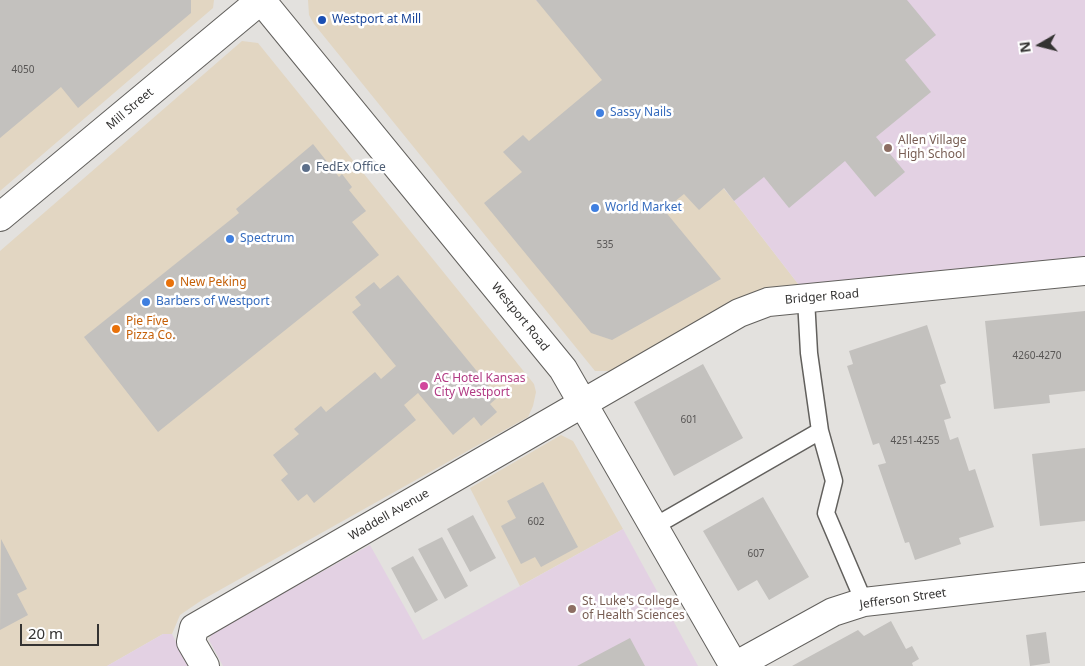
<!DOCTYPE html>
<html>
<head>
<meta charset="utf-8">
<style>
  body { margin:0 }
  #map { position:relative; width:1085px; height:666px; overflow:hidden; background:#e3e1de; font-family:"Noto Sans",sans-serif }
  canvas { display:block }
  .north { position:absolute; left:1015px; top:20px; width:50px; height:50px; -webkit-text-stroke:4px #fff; paint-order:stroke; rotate:262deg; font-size:14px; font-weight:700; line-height:20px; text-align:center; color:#343332 }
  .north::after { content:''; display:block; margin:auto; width:18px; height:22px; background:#343332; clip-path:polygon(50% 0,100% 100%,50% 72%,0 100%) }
  .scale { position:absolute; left:20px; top:624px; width:79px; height:22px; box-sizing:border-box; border:2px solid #343332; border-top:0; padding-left:6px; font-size:15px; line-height:18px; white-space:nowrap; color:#343332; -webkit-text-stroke:4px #fff; paint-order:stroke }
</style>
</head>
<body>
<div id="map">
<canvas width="1085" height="666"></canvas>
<div class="north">N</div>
<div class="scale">20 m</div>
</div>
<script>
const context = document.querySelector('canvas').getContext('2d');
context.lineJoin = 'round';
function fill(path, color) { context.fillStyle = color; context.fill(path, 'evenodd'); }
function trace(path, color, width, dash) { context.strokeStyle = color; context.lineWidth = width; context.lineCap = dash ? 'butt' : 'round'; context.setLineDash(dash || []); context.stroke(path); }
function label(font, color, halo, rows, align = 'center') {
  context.font = font + ' "Noto Sans",sans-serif'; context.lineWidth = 5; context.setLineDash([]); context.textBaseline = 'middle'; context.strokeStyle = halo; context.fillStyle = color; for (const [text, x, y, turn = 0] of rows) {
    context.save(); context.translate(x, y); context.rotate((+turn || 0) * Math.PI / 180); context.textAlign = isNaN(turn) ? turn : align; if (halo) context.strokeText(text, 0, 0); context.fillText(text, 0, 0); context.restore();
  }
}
fill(new Path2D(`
  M0,0H214L213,8L0,191Z
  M308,0H536L644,92L734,201L802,289L724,307L612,371H595L314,24L309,15Z
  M242,41L258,43L534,384L536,392L533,406L528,417L202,600L180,615L172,634H163L107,666H0V251Z
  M561,435L573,441L623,529L520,586L470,488Z`), '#e2d6c2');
fill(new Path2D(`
  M536,0H1085V260L802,289L724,188Z
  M623,529L698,666H223L209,640L212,633L370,545L423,640Z
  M163,634H172L188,666H107Z`), '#e3d1e3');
fill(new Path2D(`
  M0,0H191V13L78,108L61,87L0,138Z
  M536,0H907L936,35L905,60L931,92L876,137L905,172L875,197L845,161L789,208L764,177L734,201L724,188L699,210L684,194L664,210L721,279L612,340L591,333L484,203L522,172L503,152L523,135L529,141L602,80Z
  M313,144L339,177L342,174L352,187L349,190L366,211L352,222L379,255L158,432L84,337L239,213L236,209Z
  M398,275L498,397L490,404L497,412L481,426L474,417L453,435L418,393L404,405L416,420L314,503L307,494L298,501L281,480L288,474L273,455L299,434L294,429L321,406L326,412L375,372L381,379L396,366L352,312L361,305L355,297L374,282L380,289Z
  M1085,311V391L1049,395L1050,403L994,409L985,321Z
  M927,325L946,383L940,385L951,418L944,420L950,440L958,437L969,471L975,469L994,527L959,538L961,544L915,560L909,542L905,543L878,465L886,463L879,443L873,445L847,366L853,364L849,351Z
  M703,364L743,438L674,476L634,402Z
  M1085,448V521L1040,526L1032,454Z
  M543,482L578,547L541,567L535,557L521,564L501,526L516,518L507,501Z
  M763,497L809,577L769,600L757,580L738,591L703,531Z
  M473,515L496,558L470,572L447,529Z
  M442,537L468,586L445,599L418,549Z
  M1,539L27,589L17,594L28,615L0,630Z
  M413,556L438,600L415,613L391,568Z
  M891,621L906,649L912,646L919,659L912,663L913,666H792L858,630L864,636Z
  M1046,632L1050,663L1030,666L1026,635Z
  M630,638L645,666H577Z`), '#c3c1be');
const service = new Path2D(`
  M806,299L809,353L820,431L834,481L826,513L864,602
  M655,526L820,431`);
const minor = new Path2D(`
  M261,0L563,369L734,666
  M0,217L261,0
  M205,666L191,642L194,628L739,313L768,302L1085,271
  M735,666L833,612L864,602L1085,577`);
trace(service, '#62605d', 19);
trace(minor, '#62605d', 30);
trace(service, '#fff', 16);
trace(minor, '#fff', 28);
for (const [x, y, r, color] of [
  [322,20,5,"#1a4fb4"],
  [600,113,5,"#3f7fe0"],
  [888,148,5,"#8d6e63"],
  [306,168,5,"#5c6f8a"],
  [595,208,5,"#3f7fe0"],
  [230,239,5,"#3f7fe0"],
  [170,283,5,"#e8710a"],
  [146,302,5,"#3f7fe0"],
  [116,329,5,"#e8710a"],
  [424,386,5,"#d1479c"],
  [572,609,5,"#8d6e63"]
]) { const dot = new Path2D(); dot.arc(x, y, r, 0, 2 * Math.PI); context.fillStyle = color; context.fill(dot); trace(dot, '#fff', 2); }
label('10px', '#585655', null, [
  ["4050",23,70],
  ["535",605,245],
  ["4260-4270",1037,356],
  ["601",689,420],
  ["4251-4255",915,441],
  ["602",536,522],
  ["607",756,554]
]);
label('12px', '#164399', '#fff', [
  ["Westport at Mill",332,20]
], 'left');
label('12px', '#343332', '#fff', [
  ["Mill Street",130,109,-40],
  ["Bridger Road",822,297,-5],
  ["Westport Road",520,317,51],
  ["Waddell Avenue",389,515,-30],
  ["Jefferson Street",903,599,-8]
]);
label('12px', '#366cbe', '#fff', [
  ["Sassy Nails",610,113],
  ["World Market",605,208],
  ["Spectrum",240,239],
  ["Barbers of Westport",156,302]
], 'left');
label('12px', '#785e54', '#fff', [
  ["Allen Village",898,141],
  ["High School",898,155],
  ["St. Luke's College",582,602],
  ["of Health Sciences",582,616]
], 'left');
label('12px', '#4e5e75', '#fff', [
  ["FedEx Office",316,168]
], 'left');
label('12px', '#c56008', '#fff', [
  ["New Peking",180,283],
  ["Pie Five",126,322],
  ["Pizza Co.",126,336]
], 'left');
label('12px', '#b23c85', '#fff', [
  ["AC Hotel Kansas",434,379],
  ["City Westport",434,393]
], 'left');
</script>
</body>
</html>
